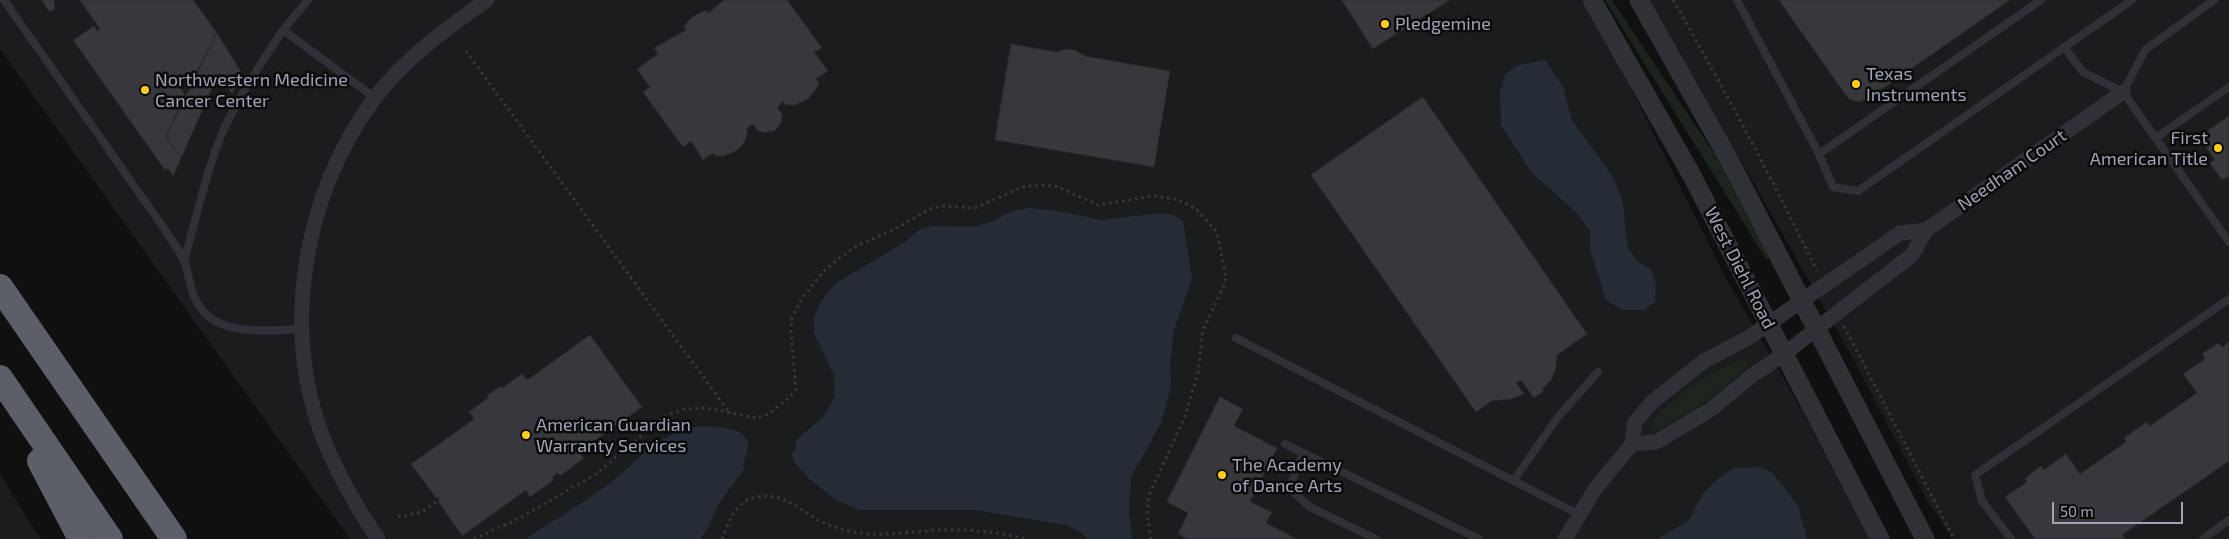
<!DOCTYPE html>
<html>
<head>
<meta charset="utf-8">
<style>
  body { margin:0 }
  #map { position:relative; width:2229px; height:539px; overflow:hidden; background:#101011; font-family:"Exo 2",sans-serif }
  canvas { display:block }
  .scale { position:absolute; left:2052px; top:502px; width:131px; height:22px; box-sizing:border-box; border:2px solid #9fa3b4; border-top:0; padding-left:6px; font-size:15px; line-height:18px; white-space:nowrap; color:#9fa3b4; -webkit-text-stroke:4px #0b0b0c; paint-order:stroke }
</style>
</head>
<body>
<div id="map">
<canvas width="2229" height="539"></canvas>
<div class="scale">50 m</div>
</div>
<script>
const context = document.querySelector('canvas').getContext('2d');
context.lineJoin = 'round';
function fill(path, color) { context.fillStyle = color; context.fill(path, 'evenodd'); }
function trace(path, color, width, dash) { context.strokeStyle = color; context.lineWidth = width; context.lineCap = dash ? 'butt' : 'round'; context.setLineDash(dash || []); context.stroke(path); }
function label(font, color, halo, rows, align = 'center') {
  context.font = font + ' "Exo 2",sans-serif'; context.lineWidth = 5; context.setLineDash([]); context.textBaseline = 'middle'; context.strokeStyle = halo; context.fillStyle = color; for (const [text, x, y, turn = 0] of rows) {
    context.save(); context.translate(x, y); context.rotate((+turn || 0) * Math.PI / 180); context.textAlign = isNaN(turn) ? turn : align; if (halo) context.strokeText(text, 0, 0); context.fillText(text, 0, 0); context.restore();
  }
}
fill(new Path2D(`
  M0,0H1581L1617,61L1725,277L1801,409L1870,539H350L0,49Z
  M1650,0H2229V539H1953L1927,500L1850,353Z
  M0,474L21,508L41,539H0Z`), '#1b1c1e');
fill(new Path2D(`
  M1605,0H1612L1717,158L1769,258L1766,259Z
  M1745,358L1748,362L1747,367C1717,394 1693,412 1657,431L1651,428C1651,409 1726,361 1745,358Z`), '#1c241d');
fill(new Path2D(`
  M1545,60L1563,87L1572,120L1611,174L1622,198L1628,248L1637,261L1651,269L1656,285L1655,302L1644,310H1622L1606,300L1590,249V231L1576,212L1531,172L1501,125L1500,92L1505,74L1516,66Z
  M1029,208L1058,211L1101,220L1160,213L1173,215L1183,221L1192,279L1174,330L1170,363L1171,387L1161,423L1131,477L1129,513L1132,539H1088L1082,533L1066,525L975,510H860L836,500L809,479L793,460L792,453L796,448V440L824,416L835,396L834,375L814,333V317L821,301L836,283L905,242L918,230L934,226L972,227L991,222L1012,211Z
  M693,427C708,427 748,424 748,446C748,453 742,461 744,469L718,505L706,531L700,539H525C553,521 582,504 609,484C640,460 653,437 693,427Z
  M1759,467L1773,473L1798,506L1807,539H1658L1689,520L1703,493L1720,477L1734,468Z`), '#252c36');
const building = new Path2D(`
  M42,0H54L55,9L50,12Z
  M80,0H193L217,33L195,75L193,72L177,84L185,95L166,137L181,158L173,176L168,168L165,170L73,40L94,26L97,31L100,29Z
  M724,0H787L822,48L814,52L828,71L816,79L819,82L818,86L808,99L795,105H786L783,102L777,107L782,114V119L780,125L774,131L765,133L758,131L753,124L746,129L748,132L744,143L736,151L723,156H715L713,153L703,160L691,141L683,147L643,92L650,87L637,69L658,54L654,48L686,30L684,26L692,17L706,10L708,13Z
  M1342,0H1450L1373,49Z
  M1779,0H2010L1869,98L1859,102L1849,99L1845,94Z
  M217,33L243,75L232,94L219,73L181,158L166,137Z
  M1011,44L1057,52L1065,49L1075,50L1085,56L1170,71L1154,167L995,140Z
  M1423,97L1587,334L1557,355L1556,367L1552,379L1542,389L1544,391L1534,398L1521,380L1516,383L1524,394L1511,399L1491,401L1476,412L1311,175Z
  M2229,116V180L2227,177L2222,180L2210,163L2215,160L2199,137Z
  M590,335L642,407L579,452L584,458L560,476L558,473L552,477L554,480L530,497L526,490L462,536L438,501L440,500L438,497L436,498L411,464L474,419L469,412L489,397L487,395L501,386L502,388L522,374L527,380Z
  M2229,342V461L2122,535L2125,539H2035L2005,497L2027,482L2025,478L2041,466L2044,470L2066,454L2080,474L2126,442L2124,438L2147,422L2150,426L2197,393L2183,374L2205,359L2202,354L2218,343L2222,347Z
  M1220,397L1243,409L1234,426L1277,448L1250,502L1272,512L1266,523L1297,539H1187L1178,534L1188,513L1167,502Z`);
fill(building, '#37373c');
trace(building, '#2a292e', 1);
trace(new Path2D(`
  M1673,0C1724,88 1772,179 1817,271
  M466,51L728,411
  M1844,326L1954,539
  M398,517L422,512L436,502
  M474,539L518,519L596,474L665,416L683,409L707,408L756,418L768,414L789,398L796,389L791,331L792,318L802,298L824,271L837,260L858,245L891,231L930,209L943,206L975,208L1023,187L1040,185L1055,186L1098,205L1154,196L1179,200L1196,209L1217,232L1226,277L1223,288L1203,330L1198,373L1185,416L1149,495L1147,513L1151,539
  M722,539C729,521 735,502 756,497C782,492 798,508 818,520C830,527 847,531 861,533C889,537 917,530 945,530C971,529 1002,533 1028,539`), '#36373e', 3, [2.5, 4]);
trace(new Path2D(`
  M4,0L165,230C171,240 180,251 185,263C189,275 190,287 195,299C214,339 267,330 302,329
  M308,0L283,30L375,98
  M1737,0L1819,154L1833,187L1858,191L2132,0
  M2064,47L2083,72L2123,92L2229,242
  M2123,92L2145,50L2214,0
  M2157,137L2229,87
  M1819,154L2041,0
  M184,262C196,218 206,171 224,129C240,94 262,62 283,30
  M1236,338L1578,514
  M1285,444L1479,539
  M1303,453L1289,488L1310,507L1376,539
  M1514,480L1557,418L1598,372
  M2011,539L1982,501L1975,475L2229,299
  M2203,539L2229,520`), '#303137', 8);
trace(new Path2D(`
  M1632,444L1656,442L1710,410L1754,374L1784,354L1912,255L1926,230L2123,92
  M378,539C357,508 338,475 324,440C280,328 304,194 374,99C405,58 446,29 487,0
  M1565,539L1595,489L1632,444L1635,422L1652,402L1704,361L1748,338L1900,233L1926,230`), '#303137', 15);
trace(new Path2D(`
  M1592,0L1691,174L1880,539
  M1639,0L1726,154L1925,539`), '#303137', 19);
trace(new Path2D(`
  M0,287L174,539
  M0,378L110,539
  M40,461L81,539`), '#5c5e68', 26);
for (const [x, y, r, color] of [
  [1385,24,5,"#ffcd1a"],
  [1856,84,5,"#ffcd1a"],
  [145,90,5,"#ffcd1a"],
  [2218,148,5,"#ffcd1a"],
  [526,435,5,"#ffcd1a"],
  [1222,475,5,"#ffcd1a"]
]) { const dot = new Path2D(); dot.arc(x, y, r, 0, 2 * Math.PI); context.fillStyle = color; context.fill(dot); trace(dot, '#0b0b0c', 2); }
label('18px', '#9fa3b4', '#0b0b0c', [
  ["Pledgemine",1395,24],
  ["Texas",1866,74],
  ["Instruments",1866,95],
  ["Northwestern Medicine",155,80],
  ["Cancer Center",155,101],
  ["First",2208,138,"right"],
  ["American Title",2208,159,"right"],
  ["American Guardian",536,425],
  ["Warranty Services",536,446],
  ["The Academy",1232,465],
  ["of Dance Arts",1232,486]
], 'left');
label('18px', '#9fa3b4', '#0b0b0c', [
  ["Needham Court",2012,170,-35],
  ["West Diehl Road",1740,268,63]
]);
</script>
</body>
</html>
